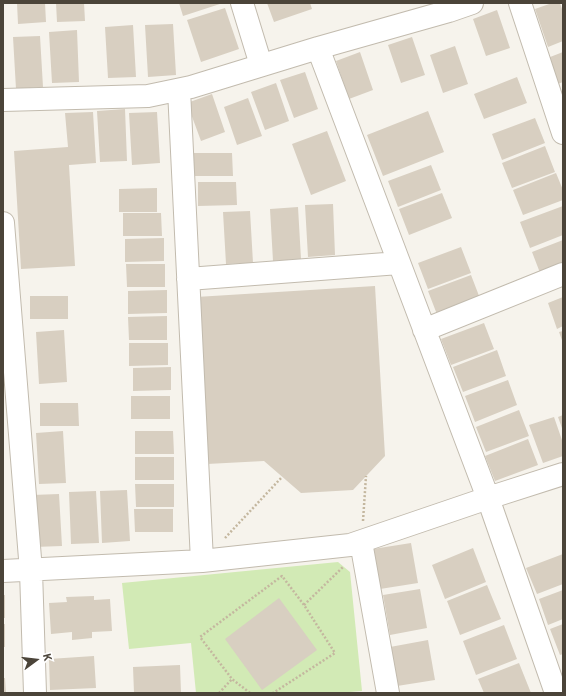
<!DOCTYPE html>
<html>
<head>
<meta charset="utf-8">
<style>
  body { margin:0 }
  #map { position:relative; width:566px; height:696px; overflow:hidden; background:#f6f3ec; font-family:"Open Sans",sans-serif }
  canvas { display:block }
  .frame { position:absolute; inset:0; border:4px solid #4b4439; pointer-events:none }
  .north { position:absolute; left:16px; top:640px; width:40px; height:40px; -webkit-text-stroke:3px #fff; paint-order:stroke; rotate:75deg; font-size:11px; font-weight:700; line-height:16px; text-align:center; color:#4b4439 }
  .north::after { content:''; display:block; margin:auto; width:14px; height:18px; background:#4b4439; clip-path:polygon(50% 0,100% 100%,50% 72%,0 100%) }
</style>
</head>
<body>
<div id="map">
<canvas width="566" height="696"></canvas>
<div class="frame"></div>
<div class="north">K</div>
</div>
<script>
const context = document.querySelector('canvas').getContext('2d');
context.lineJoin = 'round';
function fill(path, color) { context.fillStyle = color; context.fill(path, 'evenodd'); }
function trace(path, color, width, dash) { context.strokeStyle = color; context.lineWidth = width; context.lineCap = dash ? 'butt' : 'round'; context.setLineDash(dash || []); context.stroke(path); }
fill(new Path2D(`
  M338,562L350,572L362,691L338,693H196L191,643L129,649L122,583Z`), '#d2eab5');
fill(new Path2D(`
  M17,3H45L46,22L18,24Z
  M56,3H84L85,21L57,22Z
  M179,3H223L183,16Z
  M267,3H310L312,9L274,22Z
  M552,3H560L563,12V41L548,47L535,9Z
  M225,8L239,49L201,62L187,20Z
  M497,10L510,48L486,56L473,19Z
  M173,24L176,75L148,77L145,25Z
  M133,25L136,77L108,78L105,27Z
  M77,30L79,82L52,83L49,32Z
  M40,36L43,87L16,89L13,37Z
  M412,37L425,75L401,83L388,45Z
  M455,46L468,84L443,93L430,55Z
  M360,52L373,90L349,99L336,61Z
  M563,52V82L555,85L545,59Z
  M305,72L318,109L294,118L280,80Z
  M517,77L527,103L484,119L474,94Z
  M276,83L289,121L265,130L251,92Z
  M212,94L225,132L201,141L187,103Z
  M248,98L262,136L237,145L224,107Z
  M125,109L127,161L100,162L97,111Z
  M428,111L444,152L383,176L367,135Z
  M93,112L96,163L69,165L75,266L21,269L14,151L68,147L65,113Z
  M157,112L160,163L132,165L129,113Z
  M535,118L545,143L502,160L492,134Z
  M327,131L346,181L311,195L292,144Z
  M545,146L555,172L512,188L502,163Z
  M194,153H232L233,176H194Z
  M431,165L441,190L398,207L388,181Z
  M556,173L563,190V200L523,215L513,190Z
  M198,182H236L237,205L198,206Z
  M157,188V212H119V189Z
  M442,193L452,218L409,235L399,209Z
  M333,204L335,255L308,257L305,205Z
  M563,206V235L530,248L520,222Z
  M298,207L301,259L273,261L270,209Z
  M250,211L253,263L226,264L223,212Z
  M123,213H161L162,236H123Z
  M164,238V261L125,262V239Z
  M563,240V270L542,278L532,252Z
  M461,247L471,273L428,289L418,263Z
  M126,264H165V287H127Z
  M471,275L481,301L438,317L428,291Z
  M375,286L385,456L353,490L301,493L264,461L207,464L196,297Z
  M167,290V313L128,314V291Z
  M30,296H68V319H30Z
  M563,297V326L557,329L548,303Z
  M167,316V340H129L128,317Z
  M484,323L494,349L451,365L441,339Z
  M64,330L67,382L39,384L36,332Z
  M563,331V343L559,332Z
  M129,343H168V365L129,366Z
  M497,350L506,376L463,392L453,367Z
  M171,367V390L133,391V368Z
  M508,380L517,405L475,422L465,396Z
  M131,396H170V419H131Z
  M40,403H78L79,426H40Z
  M519,410L529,436L486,452L476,427Z
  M563,415V431L558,417Z
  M554,417L563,443V456L543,463L529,425Z
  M63,431L66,483L39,484L36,433Z
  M135,431H173L174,454H135Z
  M528,439L538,465L495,481L485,456Z
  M135,457H174V480H135Z
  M135,484H174V507H136Z
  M127,490L130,541L102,543L100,491Z
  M96,491L99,543L71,544L69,492Z
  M59,494L62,546L34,547L32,495Z
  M134,509H173V532H135Z
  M411,543L418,583L380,589L373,549Z
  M473,548L486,582L445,599L432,565Z
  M563,554V584L537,594L526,568Z
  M487,585L501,619L460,635L447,601Z
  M420,589L427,628L390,635L383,595Z
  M563,590V619L548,625L539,599Z
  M3,595H5V618H3Z
  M94,596V600L110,599L112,631L92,632V638L72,640V632L51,634L49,603L67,602L66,597Z
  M279,598L317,650L262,690L225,639Z
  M3,624H5V647H3Z
  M563,624V654L560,655L550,629Z
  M504,625L517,659L476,675L463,641Z
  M428,640L435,680L397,686L390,647Z
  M94,656L96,688L50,690L49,659Z
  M519,663L531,693H484L478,679Z
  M180,665L181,693H134L133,667Z
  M3,678H5L6,693H3Z`), '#d8cfc1');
const minor = new Path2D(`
  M242,3L261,65
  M520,3L563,133
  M318,48L488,498L556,693
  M179,90L202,561
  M3,100L148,96L191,87L318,48L449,11L472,3
  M3,223L31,571L35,693
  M188,279L399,263
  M424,330L563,274
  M361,542L388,693
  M3,571L202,561L350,545L488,498L563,474`);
trace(minor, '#c2bbae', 24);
trace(new Path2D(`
  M363,521L366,476
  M225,538L282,477
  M304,605L344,566
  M219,693L232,679
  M250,693L232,679L200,637L282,576L304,605L335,653L273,693`), '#c4b79f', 2.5, [2, 2]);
trace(minor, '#fff', 22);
</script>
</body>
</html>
